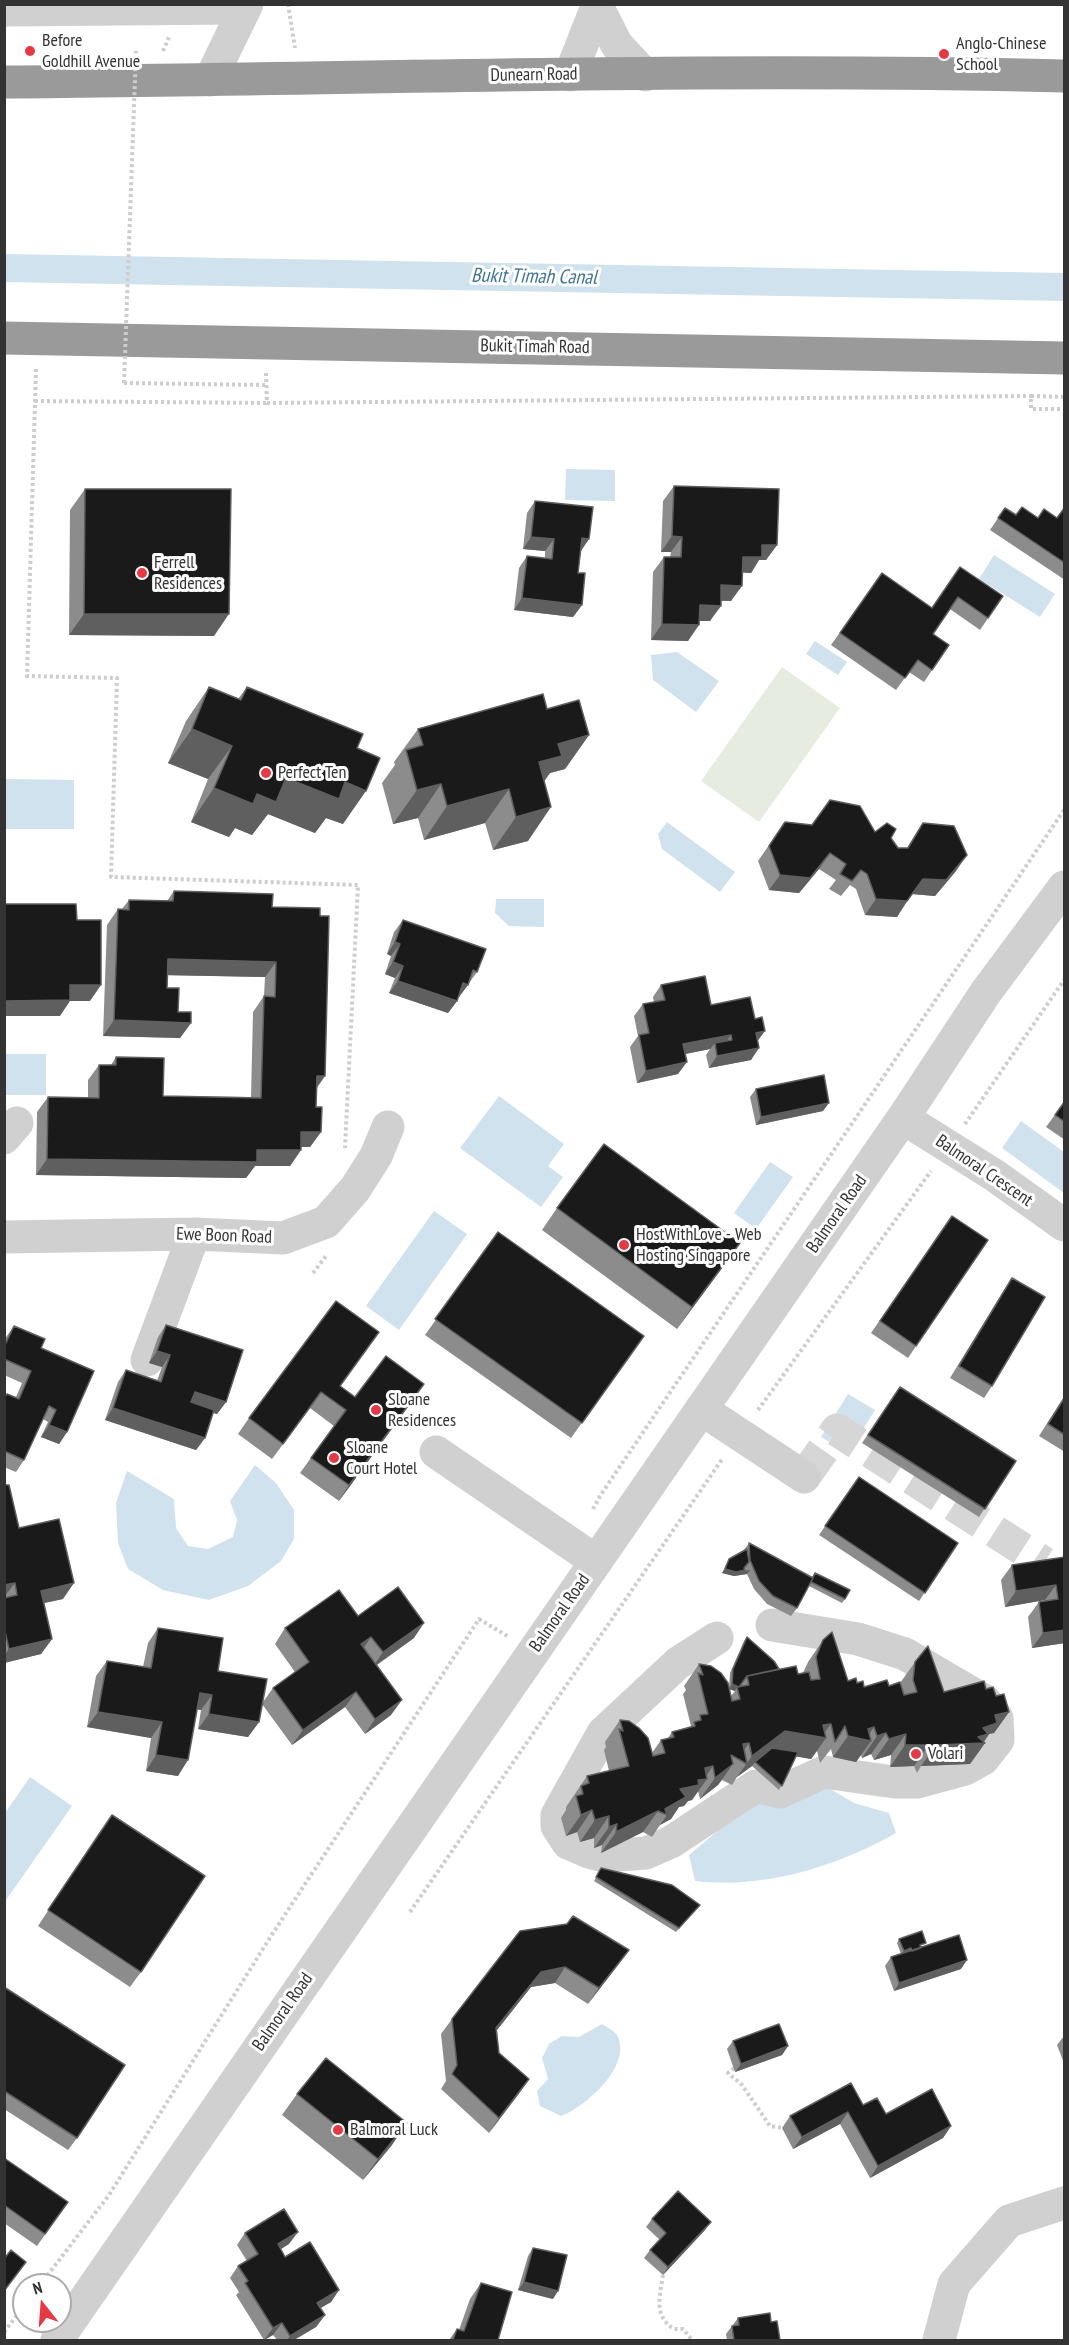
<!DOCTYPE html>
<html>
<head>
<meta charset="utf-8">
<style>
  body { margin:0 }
  #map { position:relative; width:1069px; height:2345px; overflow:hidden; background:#fff; font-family:"PT Sans Narrow",sans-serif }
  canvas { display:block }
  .frame { position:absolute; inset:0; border:6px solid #333; pointer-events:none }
  .north { position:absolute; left:12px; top:2273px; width:60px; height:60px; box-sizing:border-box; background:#fff; border:2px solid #adadad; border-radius:50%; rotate:343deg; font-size:16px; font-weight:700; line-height:24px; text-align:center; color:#333 }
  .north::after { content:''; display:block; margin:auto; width:21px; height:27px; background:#e63946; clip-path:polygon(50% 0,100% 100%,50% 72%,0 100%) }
</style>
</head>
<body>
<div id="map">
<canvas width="1069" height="2345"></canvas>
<div class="frame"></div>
<div class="north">N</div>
</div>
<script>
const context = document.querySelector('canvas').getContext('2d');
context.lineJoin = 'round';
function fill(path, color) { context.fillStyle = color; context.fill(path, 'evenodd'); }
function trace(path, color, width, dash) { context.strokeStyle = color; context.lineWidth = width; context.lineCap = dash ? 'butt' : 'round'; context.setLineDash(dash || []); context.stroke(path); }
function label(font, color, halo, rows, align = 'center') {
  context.font = font + ' "PT Sans Narrow",sans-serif'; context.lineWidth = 6; context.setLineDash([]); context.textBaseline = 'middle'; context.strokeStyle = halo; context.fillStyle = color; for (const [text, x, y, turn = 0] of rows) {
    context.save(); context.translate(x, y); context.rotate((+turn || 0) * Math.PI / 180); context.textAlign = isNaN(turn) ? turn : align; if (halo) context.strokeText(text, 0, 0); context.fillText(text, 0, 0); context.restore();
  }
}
fill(new Path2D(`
  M782,667L840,708L759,822L701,781Z`), '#e6ecdf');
fill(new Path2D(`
  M566,469L615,470V501L565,500Z
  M994,555L1055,594L1040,617L979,579Z
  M815,641L847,662L838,675L806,654Z
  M677,652L719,681L696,712L653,680L651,655Z
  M5,779L74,780V829H5Z
  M667,822L735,872L720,892L662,849L658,834Z
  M496,899H544V927L509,926L495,913Z
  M5,1054H46V1095H5Z
  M499,1096L564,1144L548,1166L563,1177L541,1207L460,1148Z
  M1021,1121L1064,1152V1193L1002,1148Z
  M770,1162L793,1177L756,1229L734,1213Z
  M434,1211L467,1234L399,1330L366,1306Z
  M848,1394L875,1410L848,1453L821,1437Z
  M255,1465L276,1483L294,1510V1539L281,1561L248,1586L209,1600L163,1590L128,1569L118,1543L116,1503L127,1471L174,1499L176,1528L188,1546L208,1549L233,1537L237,1520L230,1501Z
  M30,1777L72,1806L6,1900L5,1813Z
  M812,1778L854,1803L889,1813L896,1833C836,1867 764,1889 695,1881L689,1855L721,1828L748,1793Z
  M602,2024C607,2027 614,2031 617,2035C633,2065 586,2107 561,2116L540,2106L537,2091L548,2079L542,2058L549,2044L562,2036L579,2037Z`), '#cfe2ee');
trace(new Path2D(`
  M4,268L1064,287`), '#cfe2ee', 28);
trace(new Path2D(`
  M804,1477L837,1430L1044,1563`), '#d6d6d6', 33, [33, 16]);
trace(new Path2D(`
  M288,4L295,48
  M163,51L169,37
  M36,369L27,676L117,678L111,877L358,885L345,1148
  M266,373L267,403L1031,396
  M124,383L266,385
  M1064,397L1031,396V409H1064
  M35,401L267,403
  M965,1124L1064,980
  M313,1273L326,1256
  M758,1410L931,1171
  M593,1509L600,1496L1064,810
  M410,1912L723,1458
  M734,2068L728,2073L742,2085L770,2126L782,2128
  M663,2275C660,2296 653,2316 674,2329H683L692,2340
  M40,2285L109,2195L271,1936L479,1619L509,1637
  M4,2332L24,2306`), '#cdcdcd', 4, [3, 3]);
trace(new Path2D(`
  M598,8L617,45L645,75
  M4,10L245,8
  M570,75L598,4
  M210,80L247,4
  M903,1118L994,1175L1064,1225
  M4,1138L17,1123
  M4,1237L194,1234L283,1238L326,1222L355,1189L376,1156L388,1127
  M147,1360L194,1234
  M701,1409L804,1477
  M436,1452L596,1561
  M717,1638L678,1663L603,1733L557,1815V1826L568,1843L589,1852L604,1856L646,1853L671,1842L756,1786L780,1792L824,1772L894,1782H917L965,1769L983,1759L998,1740L997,1718L985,1701L905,1654L858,1639L772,1625
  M57,2340L903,1118L986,992L1064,887
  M939,2340L954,2284L1009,2221L1064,2203`), '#d0d0d0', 33);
trace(new Path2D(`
  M4,82C358,79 711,67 1064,76
  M4,338L1064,358`), '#9a9a9a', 33);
trace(new Path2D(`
  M124,383L136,51`), '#cdcdcd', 4, [3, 3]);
fill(new Path2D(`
  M674,486L777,545L766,560H759L751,573L742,572L731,601H721L710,621H699L688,641L651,640L653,572L664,557H670L671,552H661L663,501Z
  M85,489L214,636L69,635L70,510Z
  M535,501L581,551L578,573L582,605L573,617L514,610L519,568L527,556L545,558V551L523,549L527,513Z
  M1065,507V580L990,530L1005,508L1016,515L1038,518H1057Z
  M960,567L1003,596L980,630L950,609L933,634L949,645L924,682L909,672L896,690L831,645L882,573L932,608Z
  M209,687L238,699L247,687L357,748L343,824L326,818L315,833L268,814L252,835L235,828L229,837L191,822L208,779L168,763L186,721Z
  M547,709L589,735L565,769L550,773L544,781L528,841L493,850L485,823L424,840L418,818L393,824L382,783L395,765L394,762L418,729Z
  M785,822L875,832L891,838L898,848H907L923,823L956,871L935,896L912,894L897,917L865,915L856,889L850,885L841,896L829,889L836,880L819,869L799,893L769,890L758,861Z
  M174,891L272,907L317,1088L316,1107L321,1132L310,1147H301V1150L290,1166H255L246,1178L36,1175L37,1112L48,1097H88V1080L99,1065H111L116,1057L163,1096L251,1097L253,1012L264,996L265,977L168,975L167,988L178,1012L191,1023L180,1038L103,1036L107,925L118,909H122L129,900L167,901Z
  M403,920L477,972L459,997H458L457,1001L448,1013L389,993L395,978L385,974L391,956L387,954L394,932Z
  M661,985L711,1005L758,1041L751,1060L709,1068L706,1055L710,1049L685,1054L678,1074L637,1083L630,1047L638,1036L634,1016L643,1004L654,1002L653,997Z
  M756,1089L823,1111L756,1125L750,1097Z
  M1065,1101V1140L1046,1127Z
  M557,1208L740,1243L677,1329L542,1230Z
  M952,1216L988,1240L908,1358L871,1333Z
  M498,1232L644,1336L571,1438L425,1335Z
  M1012,1278L992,1386L984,1398L950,1378L1004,1290Z
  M166,1325L226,1402L217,1414L213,1413L205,1438L196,1450L105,1420L118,1382L126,1370L157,1381L162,1367L149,1363L158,1337Z
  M14,1326L41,1348L67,1432L59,1444L41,1437L48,1422L43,1419L24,1460L16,1472L4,1467V1397L7,1394L16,1397L22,1383L4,1375V1340Z
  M379,1332L340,1386L355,1397L413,1400L339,1501L300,1473L334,1426L310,1408L272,1459L238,1434L249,1418Z
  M900,1387L1016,1461L979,1517L862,1443Z
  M1065,1395V1452L1039,1436Z
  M859,1477L958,1543L919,1601L819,1535Z
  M4,1485L19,1528L63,1599L44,1603L52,1639L41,1654L4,1663Z
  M749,1543L812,1577L815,1573L845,1599L842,1603L809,1586L797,1608L791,1616L767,1604L754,1589L747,1574L734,1576L722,1573L729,1559L744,1550Z
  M1065,1557V1643L1032,1648L1028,1617L1039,1602L1045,1600L1005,1607L1001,1580L1012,1565Z
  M358,1616L414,1638L377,1665L391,1715L365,1734L345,1707L292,1745L262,1704L259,1722L248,1737L198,1729L201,1710L197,1709L178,1776L146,1771L151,1738L87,1727L96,1676L107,1661L143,1667L148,1643L158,1628L263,1702L273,1688L295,1672L275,1644L285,1628Z
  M747,1637L779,1669L798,1674L803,1673L808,1662L823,1640L848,1681L857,1683L864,1687L889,1686L900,1683L915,1662L944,1692L986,1689L996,1696L1009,1712L994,1733L989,1734L984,1742L985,1743L970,1764L921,1766L917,1773L914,1766L890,1767L891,1755L874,1760L871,1754L862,1758L861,1755L856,1762L833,1757L831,1749L820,1763L817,1751L811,1759L796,1756L779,1790L752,1766L737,1777L732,1785L722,1780L718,1785L700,1799L698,1791L692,1800L688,1801L684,1806L679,1807L671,1819L660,1825L652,1837L643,1832L601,1853L602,1845L594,1848V1838L580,1842L577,1832L566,1836L561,1818L566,1810V1807L587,1776L609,1771L604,1750L606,1747L605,1742L620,1720L652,1753L661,1740L668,1738L672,1732L691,1726L683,1694L686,1690L684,1686L699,1664L729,1688L730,1673L744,1641ZM729,1689L735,1691L731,1696Z
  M101,1830L141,1972L130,1987L38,1926Z
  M601,1868L700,1905L676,1932L594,1881Z
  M520,1931L629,1950L588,2004L555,1983L531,1987L497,2030L499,2053L529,2079L489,2133L441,2089L446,2081L441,2034L452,2019Z
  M899,1939L923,1947L961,1969L894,1991L885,1966L891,1957L901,1954L897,1943Z
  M4,1987L77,2138L68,2150L4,2109Z
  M1065,2031V2066L1057,2045L1064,2036L1063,2033Z
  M733,2041L788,2046L782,2055L735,2072L727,2049Z
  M297,2094L392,2145L363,2180L282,2115Z
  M863,2105L886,2114L951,2126L943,2138L870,2178L840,2124L793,2149L782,2128L790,2116Z
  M4,2158L68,2202L37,2246L4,2223Z
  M652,2219L705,2230L663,2275L644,2258L650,2250L660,2240L646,2227Z
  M245,2233L289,2244L281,2249L285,2257L339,2290L331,2302L320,2308L325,2315L316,2327L294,2340H277L273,2335L264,2340L236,2295L239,2292L230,2278L238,2266L247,2261L237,2245Z
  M533,2248L553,2299L518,2290L528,2256Z
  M481,2283L498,2340H449L457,2329L459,2330L470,2299Z
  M738,2318L771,2322L780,2340H727L726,2334Z`), '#8c8c8c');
fill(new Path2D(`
  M672,536L682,537L671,552H661Z
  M531,537L554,539L545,551L523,549Z
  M582,538L589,539L581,551L574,550Z
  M762,545H777L766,560H759L751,573L732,572L743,557Z
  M721,585L742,586L731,601L711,600Z
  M522,598L582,605L573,617L514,610Z
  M700,605L721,606L710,621H689Z
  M84,614H229L214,636L69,635Z
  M662,624L699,625L688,641L651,640Z
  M192,729L232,746L208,779L168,763Z
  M589,735L565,769L550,773L538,790L539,762L558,744Z
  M286,778L345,782L366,791L343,824L326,818L315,833L268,814L252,835L235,828L229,837L191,822L214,788L257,794Z
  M441,784L418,818L393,824L417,790Z
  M509,789L485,823L424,840L447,806Z
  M551,807L528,841L493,850L516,817Z
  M830,853L819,869L799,893L769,890L780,875Z
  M967,855L956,871L935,896L912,894L923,879Z
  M876,899L907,901L897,917L865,915Z
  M395,942L400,944L391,956L387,954Z
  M168,959L276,962L265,977L157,975Z
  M393,962L403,966L395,978L385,974Z
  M398,981L457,1001L448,1013L389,993Z
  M463,983L468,985L459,997L454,995Z
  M70,985H101L90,1001H70L60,1016H4V1001Z
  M114,1020L191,1023L180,1038L103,1036Z
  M765,1031L756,1043V1033Z
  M731,1035L723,1047L715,1043L710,1049L675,1056L683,1044Z
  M759,1048L751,1060L709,1068L717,1056Z
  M687,1062L678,1074L637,1083L646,1071Z
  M317,1076H325L314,1092Z
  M829,1103L823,1111L756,1125L761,1117Z
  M301,1132H321L310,1147H291Z
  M257,1150H301L290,1166H255L246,1178L36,1175L47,1159Z
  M740,1243L725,1264L677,1329L692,1307Z
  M157,1351L170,1355L162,1367L149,1363Z
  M424,1384L413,1400L339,1501L349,1485Z
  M195,1392L226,1402L217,1414L186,1404Z
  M113,1408L205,1438L196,1450L105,1420Z
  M49,1425L67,1432L59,1444L41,1437Z
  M725,1569L736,1572L750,1570L747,1574L734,1576L722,1573Z
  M15,1583L4,1597V1585Z
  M74,1583L63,1599L30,1606L41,1591Z
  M1056,1585L1045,1600L1005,1607L1016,1591Z
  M424,1623L414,1638L372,1668L383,1652Z
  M1065,1630V1643L1032,1648L1043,1633Z
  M371,1637L361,1652V1644Z
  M52,1639L41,1654L4,1663V1656L9,1649Z
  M732,1684L739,1687H737L735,1691L729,1689Z
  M356,1692L345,1707L292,1745L303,1730Z
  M200,1693L212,1695L201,1710L189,1708Z
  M402,1700L391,1715L365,1734L375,1719Z
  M98,1712L162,1722L151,1738L87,1727Z
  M1009,1712L994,1733L989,1734L983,1743H985L970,1764L921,1766L936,1745L983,1728L995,1715Z
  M209,1714L259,1722L248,1737L198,1729Z
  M831,1724L821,1737L826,1738L811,1759L770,1752L755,1762L752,1766L737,1777L752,1756L785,1731Z
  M874,1727L865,1740L871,1741L856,1762L833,1757L848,1736Z
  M886,1733L871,1754L862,1758L877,1736Z
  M906,1734L891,1755L874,1760L889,1739Z
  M749,1743L738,1759L743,1744Z
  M905,1745H929L914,1766L890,1767Z
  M156,1755L188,1760L178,1776L146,1771Z
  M733,1764L718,1785L700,1799L715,1778Z
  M713,1766L704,1779H707L692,1800L688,1801L684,1806L679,1807L671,1819L660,1825L667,1815L662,1813L680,1789L705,1768Z
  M592,1810L577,1832L566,1836L581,1815Z
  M658,1811L643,1832L601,1853L616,1832Z
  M609,1816L594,1838L580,1842L595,1820Z
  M617,1824L602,1845L594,1848L609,1827Z
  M911,1948L908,1952L901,1955L904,1951Z
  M629,1950L618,1965L588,2004L599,1988Z
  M967,1960L961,1969L894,1991L899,1983Z
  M565,1967L555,1983L531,1987L486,2044L496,2028L541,1972Z
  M788,2046L782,2055L735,2072L741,2064Z
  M529,2079L518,2095L489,2133L499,2118Z
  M848,2112L840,2124L793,2149L802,2137Z
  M407,2123L392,2145L363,2180L378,2159Z
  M951,2126L943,2138L870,2178L878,2166Z
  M711,2222L705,2230L663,2275L668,2267Z
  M298,2232L289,2244L269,2256L278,2244Z
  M524,2282L558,2291L553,2299L518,2290Z
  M339,2290L331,2302L309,2315L317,2303Z
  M325,2315L316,2327L294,2340H287L290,2336Z
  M282,2323L273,2335L264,2340L273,2328Z`), '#5f5f5f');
const building = new Path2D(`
  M674,486L779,489L777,545H762V557H743L742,586L721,585V606L700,605L699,625L662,624L664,557H681L682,537L672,536Z
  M85,489H231L229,614H84Z
  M535,501L593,507L589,539L582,538L578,573H585L582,605L522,598L527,556L552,559L554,539L531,537Z
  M1022,507L1038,518L1044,509L1057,518L1065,507V563L998,518L1005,508L1016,515Z
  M960,567L1003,596L988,618L958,597L933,634L949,645L932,670L918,660L905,678L840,633L882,573L932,608Z
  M209,687L241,700L247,687L363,734L357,748L380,758L366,791L345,782L339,799L286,778L276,802L257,794L253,804L214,788L232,746L192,729Z
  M543,694L547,709L579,700L589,735L558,744L562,756L539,762L551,807L516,817L509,789L447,806L441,784L417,790L406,750L423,745L418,729Z
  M830,800L860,806L875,832L887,823L896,829L891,838L898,848H908L923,823L954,826L967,855L946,880L923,879L907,901L876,899L867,874L861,870L852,881L840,874L846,864L830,853L810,878L780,875L769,846L785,822L812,825Z
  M174,891L273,894L272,907L320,908V916H329L325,1076H317L316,1107H322L321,1132H301V1150H257V1162L47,1159L48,1097L99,1098V1065H116V1057L164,1058L163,1096L261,1098L264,996L275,997L276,962L168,959L167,988H179L178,1012H191V1023L114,1020L118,909L129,910V900L173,901Z
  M4,904H76L77,920H101V985H70V1000L4,1001Z
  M403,920L486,949L477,972L473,970L468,985L463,983L457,1001L398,981L403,966L393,962L400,944L395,942Z
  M705,976L711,1005L750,997L755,1019L762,1017L765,1031L756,1033L759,1048L717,1056L715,1043L732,1040L731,1035L683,1044L687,1062L646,1071L639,1035L649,1033L643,1004L665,1000L661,985Z
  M824,1075L829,1103L761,1117L756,1089Z
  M1065,1101V1122L1055,1115Z
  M604,1144L740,1243L692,1307L557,1208Z
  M952,1216L988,1240L916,1346L880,1321Z
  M498,1232L644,1336L582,1423L435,1319Z
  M1012,1278L1045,1297L992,1386L959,1366Z
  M336,1301L379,1332L340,1386L355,1397L386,1356L424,1384L349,1485L311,1458L346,1410L321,1392L283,1444L249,1418Z
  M166,1325L243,1350L226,1402L195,1392L191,1402L214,1410L205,1438L113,1408L126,1370L161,1382L170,1355L157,1351Z
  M14,1326L45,1339L41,1348L94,1371L67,1432L49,1425L56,1410L49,1406L24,1460L4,1451V1398L7,1394L19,1399L31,1371L4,1359V1347Z
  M900,1387L1016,1461L985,1509L868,1435Z
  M1065,1397V1435L1048,1424Z
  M859,1477L958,1543L925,1593L825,1526Z
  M4,1485H9L19,1528L59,1519L74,1583L41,1591L52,1639L9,1649L4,1627V1598L17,1595L15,1583L4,1585Z
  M749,1543L813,1578L797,1608L773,1596L759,1581L750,1560Z
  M747,1549L749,1562L744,1568L745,1570L736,1572L725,1569L729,1559Z
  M1065,1557V1630L1043,1633L1039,1602L1058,1599L1056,1585L1016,1591L1012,1565Z
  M815,1573L850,1590L845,1599L811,1582Z
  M398,1587L424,1623L383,1652L371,1637L361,1644L402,1700L375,1719L356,1692L303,1730L273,1688L309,1662L285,1628L339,1590L358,1616Z
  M158,1628L223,1638L218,1671L267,1679L259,1722L209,1714L212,1695L200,1693L188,1760L156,1755L162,1722L98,1712L107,1661L151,1668Z
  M832,1632L848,1681L856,1678L857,1683L863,1681L864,1687L887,1680L889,1686L900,1682L904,1695L917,1692L913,1680L915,1662L928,1646L944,1692L984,1681L986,1689L993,1687L996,1696L1004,1694L1009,1712L995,1715L997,1723L983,1728L988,1734L978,1737L985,1743L936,1745L932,1751L929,1745H905L906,1734L889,1739L886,1733L877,1736L874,1727L868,1729L871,1741L848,1736L845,1726L835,1742L831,1724L823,1725L826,1738L785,1731L752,1756L749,1743L743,1744L747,1764L731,1755L733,1764L715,1778L713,1766L705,1768L707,1779L698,1780L699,1785L680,1789L686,1797L665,1809L667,1815L658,1811L616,1832L617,1824L609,1827V1816L595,1820L592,1810L581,1815L576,1796L583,1794L581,1786L589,1783L587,1776L629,1766L619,1729L623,1731L620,1720L629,1721L639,1728L648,1738L653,1756L665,1753L661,1740L674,1737L672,1732L695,1726L694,1722L701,1720L700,1715L708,1714L698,1673L703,1675L699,1664L711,1666L721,1673L728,1683L732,1701L740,1699L737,1687L749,1685L747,1676L796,1666L798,1674L809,1672L811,1680L820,1679L816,1657L823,1640Z
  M747,1637L774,1661L779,1669L747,1676L739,1687L732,1684L733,1669Z
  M772,1748L798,1752L782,1786L755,1762Z
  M112,1815L205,1876L141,1972L48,1910Z
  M601,1868L672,1885L700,1905L679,1928L596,1877Z
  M573,1916L629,1950L599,1988L565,1967L541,1972L496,2028L499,2053L529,2079L499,2118L452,2074L457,2065L452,2019L520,1931L567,1924Z
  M922,1931L926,1943L920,1945L921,1948L912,1951L911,1948L904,1951L899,1939Z
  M959,1935L967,1960L899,1983L891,1957Z
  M4,1987L125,2065L77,2138L4,2091Z
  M779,2024L788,2046L741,2064L733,2041Z
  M326,2058L407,2123L378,2159L297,2094Z
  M851,2083L863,2105L877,2098L886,2114L932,2089L951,2126L878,2166L848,2112L802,2137L790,2116Z
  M4,2158L68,2202L45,2234L4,2205Z
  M678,2191L711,2222L668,2267L650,2250L666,2233L652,2219Z
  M284,2209L298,2232L278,2244L285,2257L310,2242L339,2290L317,2303L325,2315L290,2336L282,2323L273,2328L245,2283L248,2281L238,2266L258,2254L245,2233Z
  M533,2248L567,2255L558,2291L524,2282Z
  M11,2250L26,2262L4,2291V2259Z
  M481,2283L512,2292L498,2340H453L457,2329L464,2331Z
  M770,2313L771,2322L777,2321L780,2340H734L732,2326L739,2325L738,2318Z`);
fill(building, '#1a1a1a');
trace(building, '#5f5f5f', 1.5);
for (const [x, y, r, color] of [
  [30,51,6,"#e63946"],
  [944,54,6,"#e63946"],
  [142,573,6,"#e63946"],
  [266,773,6,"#e63946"],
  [624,1245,6,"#e63946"],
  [376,1410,6,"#e63946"],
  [334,1458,6,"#e63946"],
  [916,1754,6,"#e63946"],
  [338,2130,6,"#e63946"]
]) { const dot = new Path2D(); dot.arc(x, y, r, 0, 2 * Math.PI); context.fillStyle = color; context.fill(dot); trace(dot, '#fff', 2); }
label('18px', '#333', '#fff', [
  ["Before",42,41],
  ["Goldhill Avenue",42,62],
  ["Anglo-Chinese",956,44],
  ["School",956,65],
  ["Ferrell",154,563],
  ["Residences",154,584],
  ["Perfect Ten",278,773],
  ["HostWithLove - Web",636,1235],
  ["Hosting Singapore",636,1256],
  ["Sloane",388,1400],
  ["Residences",388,1421],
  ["Sloane",346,1448],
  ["Court Hotel",346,1469],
  ["Volari",928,1754],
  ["Balmoral Luck",350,2130]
], 'left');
label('18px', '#333', '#fff', [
  ["Dunearn Road",534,75,-1],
  ["Bukit Timah Road",535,347,1],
  ["Balmoral Crescent",984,1171,34],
  ["Balmoral Road",837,1214,-55],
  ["Ewe Boon Road",224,1236,2],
  ["Balmoral Road",560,1613,-55],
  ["Balmoral Road",283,2012,-55]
]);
label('italic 20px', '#3f7597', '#fff', [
  ["Bukit Timah Canal",534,277,1]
]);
</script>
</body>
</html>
